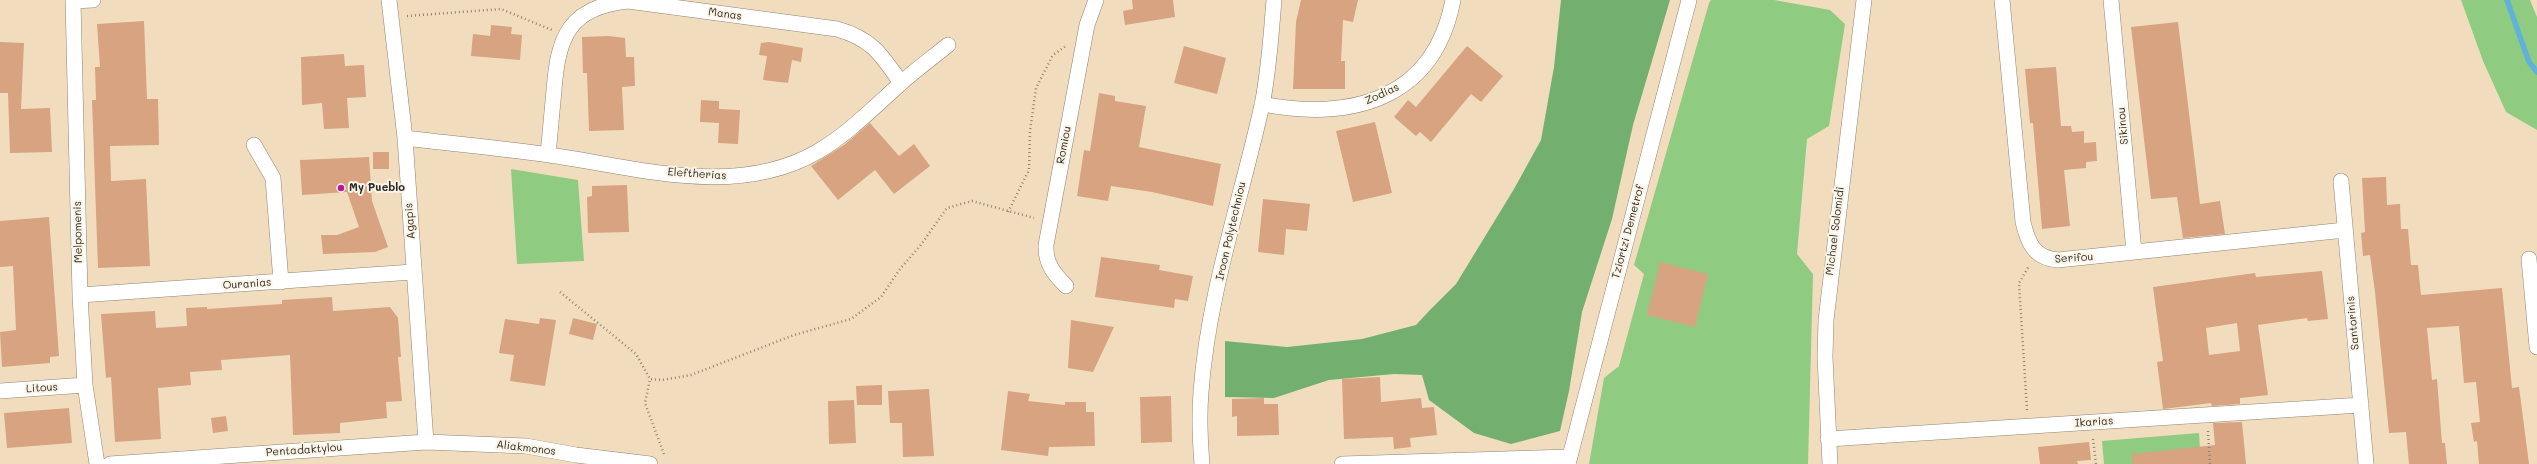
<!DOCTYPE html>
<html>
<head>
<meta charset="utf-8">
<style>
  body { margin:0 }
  canvas { display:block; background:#f1ddbd }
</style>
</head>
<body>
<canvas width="2537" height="464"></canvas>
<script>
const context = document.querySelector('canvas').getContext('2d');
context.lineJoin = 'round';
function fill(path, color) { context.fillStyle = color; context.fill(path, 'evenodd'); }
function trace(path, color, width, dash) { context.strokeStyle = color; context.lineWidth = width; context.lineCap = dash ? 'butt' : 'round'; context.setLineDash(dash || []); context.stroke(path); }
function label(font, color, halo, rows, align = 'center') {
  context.font = font + ' Mali,sans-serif'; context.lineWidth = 4; context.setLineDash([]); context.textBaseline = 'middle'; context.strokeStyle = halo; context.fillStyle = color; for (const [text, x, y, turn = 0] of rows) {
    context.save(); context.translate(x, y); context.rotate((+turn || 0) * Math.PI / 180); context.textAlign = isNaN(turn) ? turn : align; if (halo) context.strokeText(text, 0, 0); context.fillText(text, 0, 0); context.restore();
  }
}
fill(new Path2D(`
  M1711,0H1774L1830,10L1845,24L1829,126L1807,139L1797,254L1813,274L1808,464H1589L1604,378L1619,366L1644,274L1634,265L1709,3Z
  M2461,0H2530L2537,17V130L2506,112L2483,61Z
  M511,169L578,180L584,261L517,264Z
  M2199,433L2201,464H2104L2102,441Z`), '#8fcc82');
fill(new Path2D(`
  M1561,0H1670L1633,125L1612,219L1582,312L1569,391L1560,431L1511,444L1474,433L1429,400L1422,375L1394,374L1329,380L1274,398L1225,397V341L1287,347L1362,339L1416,325L1429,311L1456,284L1514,189L1541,140L1554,67Z`), '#73b070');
trace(new Path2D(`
  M2507,0L2529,62L2537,72`), '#60b2db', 5.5);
fill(new Path2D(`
  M1132,0H1173L1175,17L1125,25L1123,11L1133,9Z
  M1301,0H1358L1353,22L1343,20L1341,61H1345V89H1293L1296,22Z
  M144,21L147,99H158L159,145L110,146L111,181L146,179L150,266L98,268L92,100H96L95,67H100L97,24Z
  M2178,22L2200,204L2220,201L2225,234L2183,238L2177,197L2151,199L2131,27Z
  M491,25L512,27L511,34L522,35L520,60L471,56L473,34L490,36Z
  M609,36L625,38L626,57H634L635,86L622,87L624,130L589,131L587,73H583L582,37Z
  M0,42L24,43L21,109L50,108L52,152L10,153L8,93H0Z
  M769,42L803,48L801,62L792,60L788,83L763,80L767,56L759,55L761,43Z
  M1184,46L1226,58L1217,94L1174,83Z
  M1467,46L1503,76L1481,102L1471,94L1431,142L1420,132L1416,136L1394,117L1408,100L1416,107Z
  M344,54L345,66L364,65L366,97L347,98L349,128L324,129L322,103L302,105L301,57Z
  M2056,67L2061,126H2071L2072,132L2084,131V143L2096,142L2097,161L2086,162V168L2064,170L2070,226L2042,229L2033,123H2030L2025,69Z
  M1099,93L1115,96V101L1146,106L1139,147L1221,164L1213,206L1152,192L1111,186L1108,201L1077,196L1084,150L1090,151Z
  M701,100L719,101V109L740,110L738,144L718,143L719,123L700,122Z
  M1375,122L1392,193L1353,202L1336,131Z
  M870,123L899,156L914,144L930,166L894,194L875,170L838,200L811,166L844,145Z
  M373,152H389V169H373Z
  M369,157L372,201L388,247L375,252L323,254L321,235H337L359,227L347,192L302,195L300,160Z
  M2386,177L2387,205L2400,204L2401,229H2408L2411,265H2418L2421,295L2502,288L2512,388L2519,387L2529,464H2479L2477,441L2474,442L2471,423L2480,422L2476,382L2464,383L2459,326L2427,328L2432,380L2437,379L2442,443H2445L2447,464H2409L2406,432L2389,433L2375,292L2370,255L2363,256L2361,233L2365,232L2362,178Z
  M627,185L629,232L588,233L587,197L592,196V186Z
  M1263,199L1310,204L1307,231L1286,229L1284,255L1258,252Z
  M49,217L59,356L50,357V363L2,367L0,332L16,330L13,266L0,267V221Z
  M1101,257L1160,265L1159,270L1193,276L1188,301L1175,299L1174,308L1095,297Z
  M1660,262L1708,274L1695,327L1647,315Z
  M2322,271L2328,319L2308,321L2307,318L2258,325L2268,395L2240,398V404L2212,406L2211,403L2163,409L2157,362L2163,361L2153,287L2255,273L2256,277ZM2237,323L2240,351L2209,355L2206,328Z
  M332,297L333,311L390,307L398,318L401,357H398L402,401L386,402L387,418L340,423V433L293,435L290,355L221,360L222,370L190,372L191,385L158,388L161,439L115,442L111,377L106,378L101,314L155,311L156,328L187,326L186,308L207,307V309L282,304V300Z
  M540,318L556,320L545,386L510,381L514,355L499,353L505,319L539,324Z
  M573,318L597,324L593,340L569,334Z
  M1071,320L1114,327L1093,372L1068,368Z
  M1380,377L1381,402L1421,398L1422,408L1434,407L1437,435L1410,438L1411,447L1394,449L1393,437L1344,439L1342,379Z
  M882,385V405H857L856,386Z
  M929,389L934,456L903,457L902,423H890L888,391Z
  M1008,391L1030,394L1028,401L1065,405V402H1086V412H1094L1095,446L1049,447L1048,456L1001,450Z
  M1171,396L1172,442L1141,443L1140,397Z
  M1264,398V404H1278L1279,435L1237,436V416L1232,417V399Z
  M854,400L856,443L829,444L828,401Z
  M69,408L72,443L7,448L4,413Z
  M226,416L228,431L213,433L211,418Z
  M2242,422L2246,464H2132V454L2215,445L2213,423Z
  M2089,442L2091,460L2077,461L2078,464H2040L2038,447Z`), '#d7a381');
const street = new Path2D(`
  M73,0L80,295L85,385L97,464
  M389,0L405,138L426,442
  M2002,0L2023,222C2028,243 2034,258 2058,260L2345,230
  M2111,0L2134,252
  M73,1L93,0
  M1262,104C1351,121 1434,100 1453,0
  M405,138C453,144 501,148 549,155C636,167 735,199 817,152C848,134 873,108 899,85C914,71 932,58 948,45
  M254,145L273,178L281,282
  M548,155C550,133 552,112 554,90C558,37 569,7 628,1L837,29C872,39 881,54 901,83
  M2341,181L2366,464
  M2529,259L2537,347
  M1066,286C1054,274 1045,263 1046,245L1087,25L1096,0
  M80,295L413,272
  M0,391L85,385
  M1828,439L2361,405
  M110,464L426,442L526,446L576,455L650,464
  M1202,464C1200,440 1199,416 1201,392C1208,294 1241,200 1262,105C1269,71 1271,35 1274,0
  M1342,464L1568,457
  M1568,464L1689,0
  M1830,464L1825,357L1826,320L1864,0`);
trace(street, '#8e8474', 16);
trace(new Path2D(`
  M407,16L501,9L552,30
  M1008,212L1029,170L1030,131L1036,88L1053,55L1066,46
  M560,292L636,354L650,379
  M2027,410L2019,283L2029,266
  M2208,431L2210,464
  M2093,439L2096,464
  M664,454L645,403L650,379L662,380L691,375L794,335L851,319L881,297L900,269L920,246L947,208L972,201L1034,218`), '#8e8474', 2.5, [1, 3]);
trace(street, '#fff', 15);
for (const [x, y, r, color] of [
  [341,188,4,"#b5179e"]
]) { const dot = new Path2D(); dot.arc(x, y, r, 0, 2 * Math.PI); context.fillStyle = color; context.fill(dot); trace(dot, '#fcf5e5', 1.5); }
label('11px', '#2b2b2b', '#fcf5e5', [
  ["Manas",725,14,8],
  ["Zodias",1382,94,-25],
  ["Sikinou",2123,126,-95],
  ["Romiou",1064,145,-79],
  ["Eleftherias",697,174,4],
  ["Agapis",410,221,-94],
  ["Iroon Polytechniou",1231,231,-77],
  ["Michael Solomidi",1835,231,-83],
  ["Melpomenis",78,232,-91],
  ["Tziortzi Demetrof",1628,232,-75],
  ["Serifou",2074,258,-4],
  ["Ouranias",247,284,-4],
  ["Santorinis",2353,323,-95],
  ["Litous",42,388,-4],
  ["Ikarias",2094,422,-4],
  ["Aliakmonos",526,448,7],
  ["Pentadaktylou",304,450,-4]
]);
label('bold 11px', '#2b2b2b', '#fcf5e5', [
  ["My Pueblo",349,188]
], 'left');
</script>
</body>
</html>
